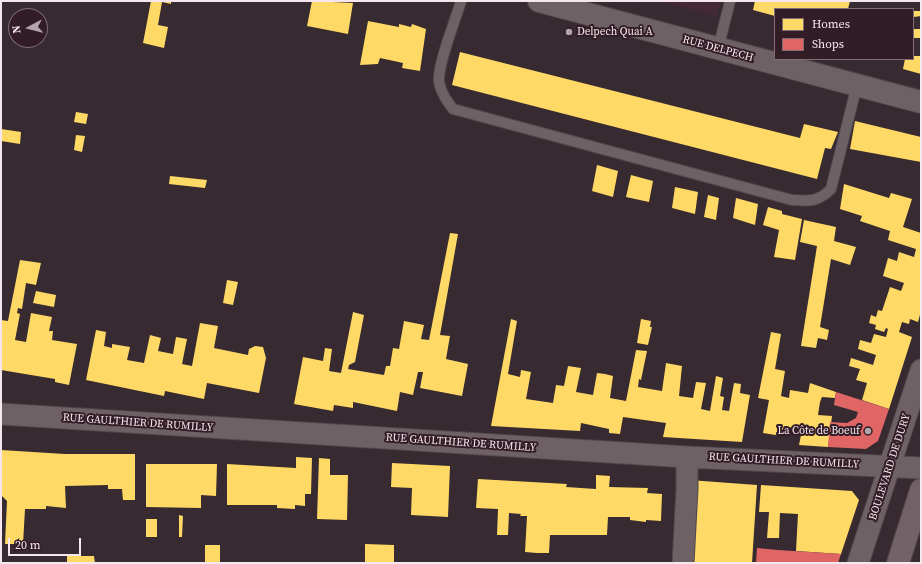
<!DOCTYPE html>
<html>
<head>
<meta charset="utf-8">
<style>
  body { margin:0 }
  #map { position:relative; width:922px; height:564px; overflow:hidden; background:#372a30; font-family:"Source Serif 4",serif }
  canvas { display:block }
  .frame { position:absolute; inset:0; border:2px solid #f6e6ed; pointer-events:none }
  .legend { position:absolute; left:774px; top:8px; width:140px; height:52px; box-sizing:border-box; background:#321c26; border:1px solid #806d76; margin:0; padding:5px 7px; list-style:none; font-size:12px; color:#f6e6ed }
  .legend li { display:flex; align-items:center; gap:8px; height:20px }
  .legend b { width:20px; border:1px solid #806d76 }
  .north { position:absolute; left:8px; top:8px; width:40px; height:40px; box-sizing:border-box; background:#321c26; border:1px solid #806d76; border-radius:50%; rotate:263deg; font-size:11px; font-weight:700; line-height:16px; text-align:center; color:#f6e6ed }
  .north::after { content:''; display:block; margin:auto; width:14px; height:18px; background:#b3a4ab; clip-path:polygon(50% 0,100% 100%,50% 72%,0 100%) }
  .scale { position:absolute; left:8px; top:538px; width:73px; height:18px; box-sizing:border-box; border:2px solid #f6e6ed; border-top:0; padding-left:5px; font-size:12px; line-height:14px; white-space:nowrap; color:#f6e6ed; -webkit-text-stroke:3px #321c26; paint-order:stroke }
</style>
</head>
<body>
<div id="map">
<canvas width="922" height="564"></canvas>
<div class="frame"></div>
<ul class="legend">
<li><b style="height:11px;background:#ffd966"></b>Homes</li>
<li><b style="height:11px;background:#e06666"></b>Shops</li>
</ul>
<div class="north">N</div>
<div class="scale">20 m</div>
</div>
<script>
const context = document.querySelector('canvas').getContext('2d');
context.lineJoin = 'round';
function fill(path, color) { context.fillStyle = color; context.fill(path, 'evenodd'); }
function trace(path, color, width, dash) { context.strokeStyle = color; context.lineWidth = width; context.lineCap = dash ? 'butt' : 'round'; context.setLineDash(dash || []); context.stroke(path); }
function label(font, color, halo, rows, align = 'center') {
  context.font = font + ' "Source Serif 4",serif'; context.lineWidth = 4; context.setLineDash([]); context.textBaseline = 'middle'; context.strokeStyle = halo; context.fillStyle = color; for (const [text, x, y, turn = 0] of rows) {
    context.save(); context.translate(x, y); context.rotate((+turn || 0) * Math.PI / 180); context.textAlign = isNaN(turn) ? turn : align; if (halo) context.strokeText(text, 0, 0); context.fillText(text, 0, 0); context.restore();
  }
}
fill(new Path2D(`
  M657,1H720L717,16Z`), '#432835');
fill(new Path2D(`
  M151,1H171V4L162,2L158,25L168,27L164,48L143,43Z
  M312,1L353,3L348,34L307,26Z
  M755,1H850L848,9H775V16L753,10Z
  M914,11H921V16L914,17Z
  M368,21L399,27V24L411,27L412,24L426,29L420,71L402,68L403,63L380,58L378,64L360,65Z
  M913,29H921V38H913Z
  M460,52L800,138L804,124L838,132L831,149L825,148L817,179L452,85Z
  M913,56H921V74L903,69L905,59H913Z
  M76,112L88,114L86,124L74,122Z
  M855,121L921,137V162L850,149Z
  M1,129L21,132L20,144L1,141Z
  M76,135L85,136L82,152L74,150Z
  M597,165L618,171L613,197L592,191Z
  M631,175L653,181L649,202L626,197Z
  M170,176L207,180L205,188L169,184Z
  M844,184L889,198L891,193L912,199L903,227L921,233V311L918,322L910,319L909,324L902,322L899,332L912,337L889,409L862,400L867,383L856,380L860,369L849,366L851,358L873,365L876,355L858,349L860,340L871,343L874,334L886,337L888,329L886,328L884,332L875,329L876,325L869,323L871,315L876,317L878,310L882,311L890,287L901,291L904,283L883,276L888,258L897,261L899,252L914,257L916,249L888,240L890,231L860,221L862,216L840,209Z
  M675,187L698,192L695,214L672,208Z
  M708,195L719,198L716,220L704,217Z
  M736,198L758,204L755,225L733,218Z
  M768,207L782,211V214L802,219L795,260L774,257L779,230L763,225Z
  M804,220L836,227L834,241L856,247L850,265L831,259L820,327L829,330L827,340L818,338L816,348L801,346L817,246L800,242Z
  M450,233L458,234L440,335L450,336L446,359L468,364L462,396L420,388L423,372H418L413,395L400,392L397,411L353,402V408L334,405L333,411L294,404L303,357L323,361L325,348L332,349L329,371L341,373L353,312L364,315L355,362L349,365L348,369L384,375L386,366H390L393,348L399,349L404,321L424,325L421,339L429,340Z
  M20,260L41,263L36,285L26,283L22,309L18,308L17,313L20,314L15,340L26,342L31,313L52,317L49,331H53L52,340L77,344L69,385L55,382V379L1,370V320L8,321Z
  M227,280L238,282L233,305L223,303Z
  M36,291L56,295L54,307L33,303Z
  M511,319L517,321L508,374L520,377L521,370L531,372L526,399L553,403L556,385L564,386L568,366L581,368L576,392L593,395L597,373L605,374L613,376L610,398L626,401L636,350L647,351L641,380L639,379L638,387L662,391L666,363L682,366L679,396L693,398L696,382L706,383L701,409L710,411L716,376L723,378L720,396L724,397L722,410L729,411L734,383L741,384L740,393L750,395L742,442L663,437L666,423L623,417L620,434L609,433V429L581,423L580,431L491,426Z
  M641,319L651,321L650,327H652L648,345L637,343Z
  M200,323L218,326L214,348L248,355L249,349L255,346L263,347L266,358L259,393L207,383L204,399L165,391L164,396L86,380L96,330L106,332L104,346L112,348V344L130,347L127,360L144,363L150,335L161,338L158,351L173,354L176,337L187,339L182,364L192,366Z
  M771,332L781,334L775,369L785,371L781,396L789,398L790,390L808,393L810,383L836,392L835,398L822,397L820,402L818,415L832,416L828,447L799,445L802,430L784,426L782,436L763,433L769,400L758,398Z
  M1,450L65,454H135V500H123L122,489H108V485L65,486L66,508L46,506V509H25L23,544H5L7,501L1,495Z
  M296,457L312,458L311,494H305V506L295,505V509L277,508V505H227V464L296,468Z
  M319,458L330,459V475H348L347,520L317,519Z
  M392,463L450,466L448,517L411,515L412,488L391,487Z
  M146,464H217L216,496L201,495V508L146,507Z
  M596,475L610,476L609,487L648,488L647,493L662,494L661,521L646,520V522L630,520V517H608L607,535H550L549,553H537L525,552L527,516H520L521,514L509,513L508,535H497L498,509L476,508L478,479L567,484L566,487L596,489Z
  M689,480L757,485L752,563H685Z
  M761,485L852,491L859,500L841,554L796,551L798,514L780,513L779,538H767L769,512H759Z
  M179,515L183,516L182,537H179Z
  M146,519H157V537H146Z
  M365,544L394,545V563H365Z
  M205,545H220V563H205Z
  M67,556H94L95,563H67Z`), '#ffd966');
fill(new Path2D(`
  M836,392L889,409L878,441L866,449L828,447L830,422L847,423L856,418L858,412L834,405Z
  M757,548L778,550L841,554L838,563H756Z`), '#e06666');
const lane = new Path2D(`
  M461,1C456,19 437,65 439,82C441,93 447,101 453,109L792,200C810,201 818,202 831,189L857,85
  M718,49L730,1`);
const street = new Path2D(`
  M1,414L687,457L921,468
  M683,563L687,489V457
  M858,563L921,370`);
const secondary = new Path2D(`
  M539,1L921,102`);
const primary = new Path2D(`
  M898,563L921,490`);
trace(lane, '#51464b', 12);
trace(street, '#51464b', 23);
trace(secondary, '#51464b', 24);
trace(primary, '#51464b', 24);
trace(lane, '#6d6166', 10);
trace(street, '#6d6166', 21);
trace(secondary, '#6d6166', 22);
trace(primary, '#726267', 22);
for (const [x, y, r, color] of [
  [569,32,4,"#b3a4ab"],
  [868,431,4,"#b3a4ab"]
]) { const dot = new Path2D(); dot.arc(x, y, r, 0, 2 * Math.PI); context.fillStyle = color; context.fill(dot); trace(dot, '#321c26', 1.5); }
label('11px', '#f6e6ed', '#321c26', [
  ["Delpech Quai A",577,32],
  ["La Côte de Boeuf",860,431,"right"]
], 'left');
label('11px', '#f6e6ed', '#321c26', [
  ["RUE DELPECH",718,49,15],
  ["RUE GAULTHIER DE RUMILLY",138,423,4],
  ["RUE GAULTHIER DE RUMILLY",461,443,4],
  ["RUE GAULTHIER DE RUMILLY",784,461,3],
  ["BOULEVARD DE DURY",890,467,-72]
]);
</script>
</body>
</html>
